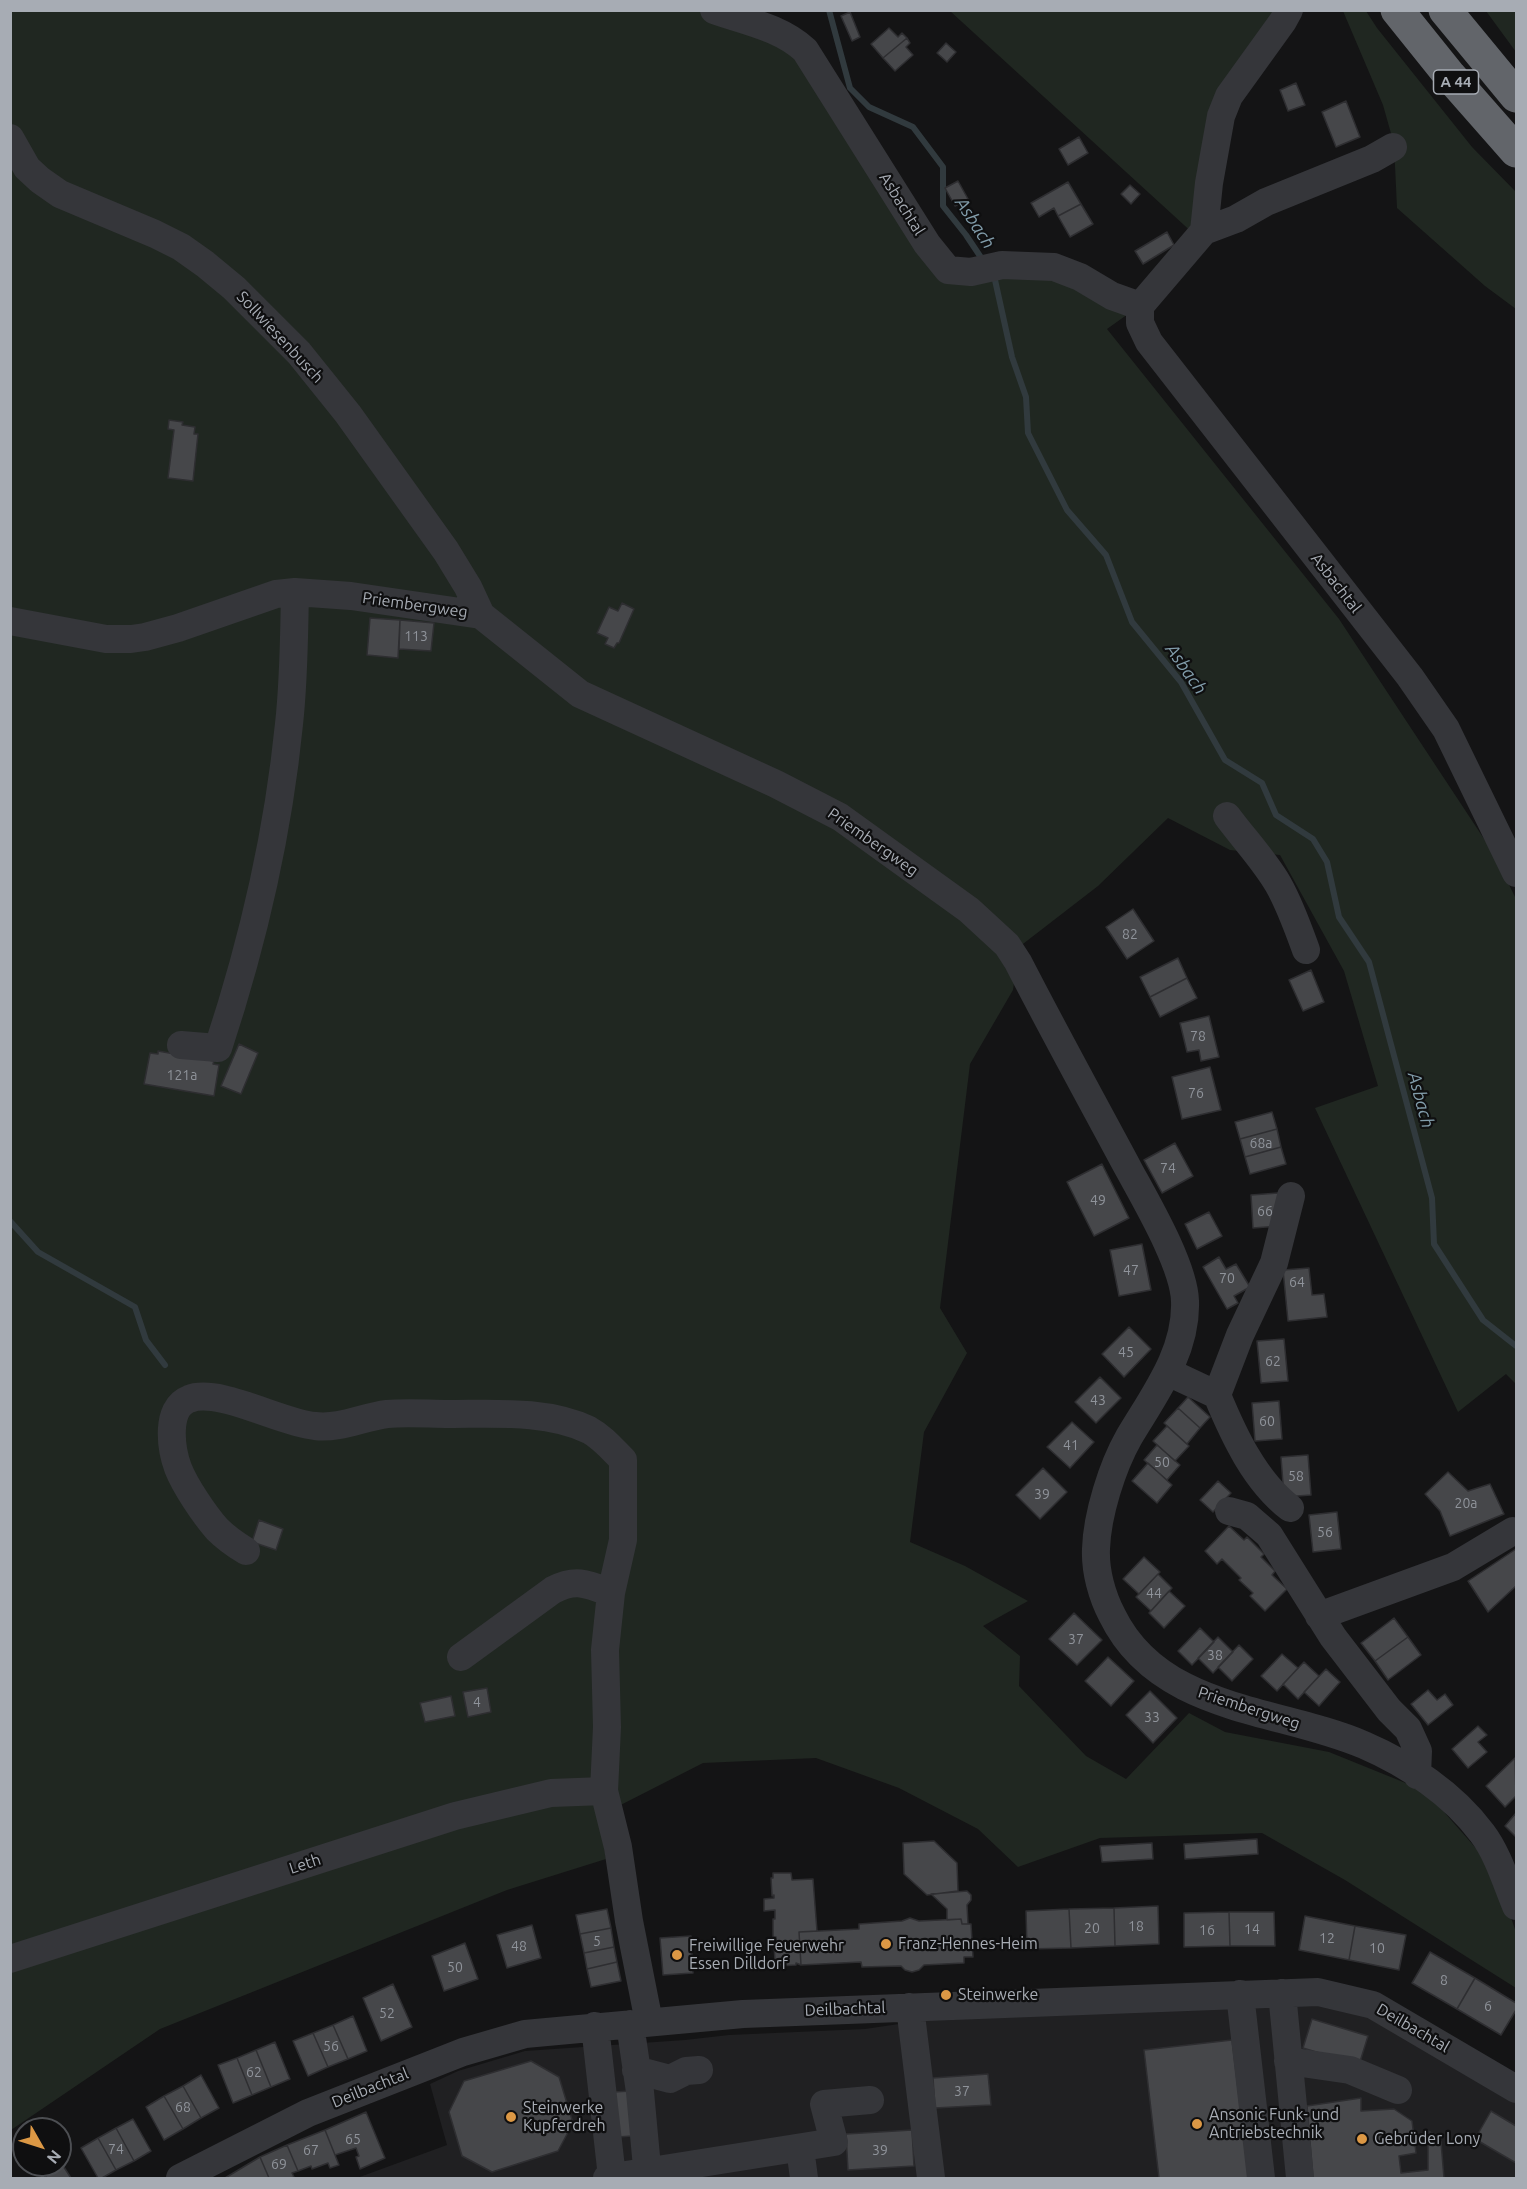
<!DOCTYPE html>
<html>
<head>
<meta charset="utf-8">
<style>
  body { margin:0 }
  #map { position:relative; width:1527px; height:2189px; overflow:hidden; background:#141415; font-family:Ubuntu,sans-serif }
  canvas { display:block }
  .frame { position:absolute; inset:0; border:12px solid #a7acb4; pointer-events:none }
  .north { position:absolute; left:12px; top:2117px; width:60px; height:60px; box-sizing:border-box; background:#0f0f10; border:2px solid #4c4e52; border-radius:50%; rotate:129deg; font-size:16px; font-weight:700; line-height:24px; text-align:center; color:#a7acb4 }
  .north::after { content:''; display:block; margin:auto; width:21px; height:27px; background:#dc9845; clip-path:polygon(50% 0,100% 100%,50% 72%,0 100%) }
</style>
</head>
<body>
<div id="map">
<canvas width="1527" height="2189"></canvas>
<div class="frame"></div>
<div class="north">N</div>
</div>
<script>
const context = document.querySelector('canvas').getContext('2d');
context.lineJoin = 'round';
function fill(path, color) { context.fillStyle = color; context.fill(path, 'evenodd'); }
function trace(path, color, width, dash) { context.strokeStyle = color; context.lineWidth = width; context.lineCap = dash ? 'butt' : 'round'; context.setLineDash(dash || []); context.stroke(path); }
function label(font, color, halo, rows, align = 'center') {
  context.font = font + ' Ubuntu,sans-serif'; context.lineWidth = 4.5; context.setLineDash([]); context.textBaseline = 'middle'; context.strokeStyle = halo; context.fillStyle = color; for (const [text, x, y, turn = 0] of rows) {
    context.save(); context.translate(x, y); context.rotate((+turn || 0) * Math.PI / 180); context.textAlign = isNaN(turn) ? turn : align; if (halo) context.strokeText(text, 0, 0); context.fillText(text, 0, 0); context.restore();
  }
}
fill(new Path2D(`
  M1344,2004L1516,2098V2178H357L447,2145L430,2084L458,2071L525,2051L685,2040L729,2035L865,2029L953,2016Z`), '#202022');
fill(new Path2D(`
  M10,11H702L792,43L945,272L1035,268L1135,309L1107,329L1339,619L1494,854L1516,899V1384L1506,1374L1458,1412L1315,1108L1378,1086L1344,971L1280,855L1230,850L1168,818L1098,886L1019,947L1013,990L970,1064L940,1308L967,1353L924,1432L910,1542L965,1566L1028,1601L983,1626L1020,1656L1019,1686L1086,1756L1126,1779L1189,1713L1225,1732L1329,1752L1413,1786L1437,1804L1481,1854L1498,1881L1516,1932V1988L1345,1880L1262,1833L1100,1838L1018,1867L978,1829L899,1788L816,1758L703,1763L601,1815L606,1859L507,1890L160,2029L11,2130Z
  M950,11H1286L1226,97L1196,236Z
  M1343,11H1366L1377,28L1472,147L1516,192V309L1485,286L1397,208L1394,144L1383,105Z
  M1486,11H1516V52Z`), '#202721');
trace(new Path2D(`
  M829,10L850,88L869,107L913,127L943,167V206L966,235L984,262
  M993,276L995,280L1012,357L1026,397L1028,433L1067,510L1106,555L1132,622L1181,682L1225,760L1262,783L1276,815L1313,839L1327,862L1339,917L1369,962L1432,1198L1434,1244L1483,1320L1516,1346
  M10,1221L38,1252L135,1307L146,1340L165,1365`), '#313a3e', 6);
const building = new Path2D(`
  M850,12L860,37L852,41L841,16Z
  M889,28L898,37L902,33L907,38L883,58L871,44Z
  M907,38L910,43L906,47L913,55L895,71L883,58Z
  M946,43L956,52L947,62L937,53Z
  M1296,83L1305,105L1288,111L1280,90Z
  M1346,101L1360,137L1336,147L1322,112Z
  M1079,137L1088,153L1068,165L1059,149Z
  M958,181L968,199L955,206L945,188Z
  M1068,182L1081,204L1058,216L1054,208L1039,217L1031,203Z
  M1130,185L1140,194L1131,204L1121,194Z
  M1081,204L1093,224L1070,237L1058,216Z
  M1167,232L1174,245L1143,264L1135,251Z
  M169,420L183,422L182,425L195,427L194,434H198L193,481L168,478L174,430L168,429Z
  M622,603L634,609L619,643H617L614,648L605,644L608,638L597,633L609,607L618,611Z
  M370,618L400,620L398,658L367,655Z
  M400,620L434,623L431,651L399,649Z
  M1133,909L1154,941L1127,959L1106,927Z
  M1178,958L1187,978L1150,997L1140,977Z
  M1311,970L1324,1002L1303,1011L1289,980Z
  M1187,978L1197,998L1160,1017L1150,997Z
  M1209,1016L1219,1057L1201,1061L1199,1050L1187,1052L1180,1023Z
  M239,1044L258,1053L241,1094L221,1086Z
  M158,1051L214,1061L213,1064L219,1065L214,1096L144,1084L150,1053L158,1054Z
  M1210,1067L1221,1110L1182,1119L1172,1077Z
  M1272,1112L1277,1129L1240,1139L1235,1122Z
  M1277,1129L1281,1147L1245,1157L1240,1139Z
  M1175,1143L1193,1176L1162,1193L1144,1160Z
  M1281,1147L1286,1164L1250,1174L1245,1157Z
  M1102,1164L1129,1218L1094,1236L1067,1182Z
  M1278,1193L1280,1226L1253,1228L1251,1195Z
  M1209,1212L1222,1236L1197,1249L1185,1224Z
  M1142,1244L1151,1290L1119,1296L1110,1250Z
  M1219,1257L1226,1269L1236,1264L1250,1287L1234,1296L1238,1303L1227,1309L1203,1267Z
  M1309,1268L1312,1295L1324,1294L1327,1317L1288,1321L1283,1270Z
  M1129,1327L1151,1349L1124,1377L1102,1354Z
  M1284,1339L1288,1381L1261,1383L1257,1341Z
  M1100,1377L1121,1398L1096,1423L1075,1402Z
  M1188,1397L1210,1417L1200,1428L1178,1408Z
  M1279,1401L1282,1439L1255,1441L1252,1403Z
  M1178,1408L1200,1428L1187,1444L1164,1423Z
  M1072,1422L1094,1442L1070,1468L1047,1447Z
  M1167,1426L1189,1446L1175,1461L1153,1441Z
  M1157,1445L1180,1465L1167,1480L1144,1460Z
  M1308,1455L1311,1495L1284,1497L1281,1457Z
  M1148,1463L1172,1485L1157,1503L1132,1481Z
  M1043,1468L1067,1492L1040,1519L1016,1495Z
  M1448,1472L1468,1491L1490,1484L1504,1514L1450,1536L1440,1511L1425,1494Z
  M1218,1481L1231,1493L1213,1512L1200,1500Z
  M1337,1512L1341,1549L1313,1552L1309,1515Z
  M259,1520L283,1529L276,1550L252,1542Z
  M1229,1526L1244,1540L1247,1537L1264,1554L1261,1557L1275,1571L1272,1575L1287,1589L1265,1611L1250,1596L1253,1593L1239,1580L1241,1578L1222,1559L1217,1564L1205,1551Z
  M1516,1549V1586L1488,1612L1468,1581Z
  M1144,1557L1160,1572L1139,1594L1123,1579Z
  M1158,1574L1172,1588L1151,1611L1136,1597Z
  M1169,1591L1185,1606L1164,1628L1149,1613Z
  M1074,1613L1102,1640L1077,1665L1049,1639Z
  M1394,1618L1408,1637L1375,1661L1361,1643Z
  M1200,1628L1214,1642L1192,1665L1178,1651Z
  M1218,1637L1233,1652L1213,1673L1198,1658Z
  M1408,1637L1421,1655L1388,1680L1375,1661Z
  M1239,1645L1253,1659L1232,1681L1218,1667Z
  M1282,1654L1298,1668L1277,1691L1261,1676Z
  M1108,1657L1134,1681L1111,1706L1085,1681Z
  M1304,1662L1319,1676L1298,1699L1283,1684Z
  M1326,1669L1340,1682L1319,1706L1304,1692Z
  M487,1688L491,1712L468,1717L463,1692Z
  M1428,1690L1437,1700L1445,1694L1453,1705L1428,1725L1411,1704Z
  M1150,1691L1177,1718L1153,1743L1126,1715Z
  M451,1696L455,1716L425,1722L420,1703Z
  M1478,1726L1487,1735L1478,1742L1487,1752L1468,1768L1452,1749Z
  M1515,1758L1516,1796L1505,1807L1486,1786Z
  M1516,1813V1837L1505,1826Z
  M1257,1839L1258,1854L1185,1859L1184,1844Z
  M934,1841L957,1863L958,1891L927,1895L904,1874L903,1843Z
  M1152,1843L1153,1859L1102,1862L1100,1846Z
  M773,1873H791L792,1880L813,1879L817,1931L799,1932L801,1965L796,1963V1965L778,1966L777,1962H775L774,1944H776V1937H773V1919H775V1910L764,1911V1899L774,1898V1895L772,1896L771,1878H773Z
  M967,1891L971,1895V1900L967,1905L968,1924H962L961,1919L947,1920V1909L931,1894Z
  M1158,1906L1159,1944L1115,1946L1114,1908Z
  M1114,1908L1115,1946L1071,1948L1069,1909Z
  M607,1909L611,1928L580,1934L576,1915Z
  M1069,1909L1071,1948L1027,1949L1026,1911Z
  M1229,1912H1274L1275,1946H1230Z
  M1229,1912L1230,1946L1184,1947V1913Z
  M1305,1916L1355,1926L1349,1960L1299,1950Z
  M910,1918L919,1921L961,1919L962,1924H971L973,1957H964V1963L924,1965L919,1970L912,1972L905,1970L901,1966L862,1967L861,1962L801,1965L799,1932L859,1929V1924L902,1921Z
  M532,1925L541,1958L507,1968L497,1935Z
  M1355,1926L1406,1935L1399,1970L1349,1960Z
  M611,1928L614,1947L584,1953L580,1934Z
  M691,1936L693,1973L663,1975L660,1938Z
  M465,1943L478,1979L444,1991L432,1956Z
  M614,1947L617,1962L587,1969L584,1953Z
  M1430,1952L1475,1978L1457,2009L1412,1983Z
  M617,1962L621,1981L591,1987L587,1969Z
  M1475,1978L1516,2003V2010L1501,2035L1457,2009Z
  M393,1984L412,2027L381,2041L363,1998Z
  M353,2016L367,2051L348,2059L333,2025Z
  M1312,2019L1368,2036L1359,2065L1303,2048Z
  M333,2025L348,2059L328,2067L313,2033Z
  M313,2033L328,2067L308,2076L293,2041Z
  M1232,2040L1249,2178H1159L1144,2050Z
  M275,2042L290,2079L271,2087L256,2050Z
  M256,2050L271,2087L252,2095L237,2058Z
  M237,2058L252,2095L233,2103L218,2065Z
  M531,2061L559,2077L573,2123L558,2151L492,2172L462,2156L449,2112L464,2081Z
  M988,2074L991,2105L935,2108L933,2078Z
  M201,2075L219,2108L201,2118L183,2086Z
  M183,2086L201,2118L183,2129L164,2096Z
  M630,2091L633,2136L617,2137L614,2092Z
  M164,2096L183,2129L164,2140L146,2107Z
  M1361,2098V2111L1394,2109L1412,2121L1416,2153L1399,2156L1401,2173L1428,2170V2131L1438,2136L1441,2142L1444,2178H1313L1307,2106Z
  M1491,2111L1516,2126V2163L1475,2139Z
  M366,2112L385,2158L360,2169L356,2157L359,2156L356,2148L335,2155L325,2130Z
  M133,2119L151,2151L134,2161L116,2128Z
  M116,2128L134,2161L116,2170L98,2138Z
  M325,2130L339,2165L330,2168L328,2163L312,2169L311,2166L298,2171L287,2145Z
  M912,2130L914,2166L848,2170L846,2134Z
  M98,2138L116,2170L102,2178H98L81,2148Z
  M287,2145L298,2171L292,2173L294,2177L291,2178H269L260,2157Z
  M260,2157L269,2178H225Z
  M60,2161L71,2178H47L42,2171L51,2165H60Z`);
fill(building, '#46474a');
trace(building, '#2e2e31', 1.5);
trace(new Path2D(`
  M714,10C745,21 780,27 805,50L927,244L948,270L971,272L1002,265L1054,267L1080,277L1112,296L1140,306
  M10,138L27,168L40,180L60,194L155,234L181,247L205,264L234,288L299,353L348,414L446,551L468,587L481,615
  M1393,147L1372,159L1266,202L1236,219L1204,231L1140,306V323L1149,342L1410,677L1446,729L1516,873
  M1204,231L1209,183L1221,116L1229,96L1283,21L1289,10
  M10,621L106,639H131L145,637L178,628L276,594L295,592L351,596L481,615L580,694L776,784L840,817L969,910L1007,945L1018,962C1054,1032 1092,1101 1129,1170C1147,1203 1184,1266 1185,1301C1187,1352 1154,1395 1129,1437C1112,1467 1097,1515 1096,1549C1095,1571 1102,1596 1112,1615C1159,1712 1278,1708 1364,1745C1408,1764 1453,1794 1482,1833C1498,1854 1506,1882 1516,1906
  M1227,816C1244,839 1264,860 1278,884C1290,905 1298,928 1306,950
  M181,1045L218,1048C253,942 278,835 289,724C294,680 294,636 295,592
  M1168,1372L1217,1395
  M1290,1508C1255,1481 1234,1436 1217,1395L1240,1335L1274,1263L1291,1196
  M1229,1511L1247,1516L1269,1535L1333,1637L1389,1710L1408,1729L1418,1751L1417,1775
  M246,1551C236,1545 226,1538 217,1529C204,1514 185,1486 178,1468C171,1449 165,1408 189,1399C218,1387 281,1423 315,1426C340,1429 363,1417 387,1414C407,1412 429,1414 450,1414C495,1414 547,1410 589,1430C602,1437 612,1449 623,1460V1540L611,1593L605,1650L607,1727L604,1791L618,1847L629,1921L649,2022
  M1319,1616L1453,1567L1513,1531
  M461,1657L553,1590C576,1578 588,1584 611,1593
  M10,1959L455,1816L551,1793L604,1791
  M1282,1993L1300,2178
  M1240,1994L1261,2178
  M910,2007L931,2178
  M630,2024L640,2092L648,2178
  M595,2026L612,2177
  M1288,2061L1350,2070L1398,2090
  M636,2070L670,2079L686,2071L699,2070
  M800,2148L804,2178
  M180,2178L308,2113L463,2052L525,2034L743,2014L1318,1992L1373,2005L1516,2089
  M607,2178L834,2142L824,2104L870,2100`), '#35363a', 28);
trace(new Path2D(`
  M1397,10L1450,76L1516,151
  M1445,10L1516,96`), '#62656a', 33);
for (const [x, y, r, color] of [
  [886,1944,6,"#dc9845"],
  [677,1955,6,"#dc9845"],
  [946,1995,6,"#dc9845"],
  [511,2117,6,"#dc9845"],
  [1197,2124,6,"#dc9845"],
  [1362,2139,6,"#dc9845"]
]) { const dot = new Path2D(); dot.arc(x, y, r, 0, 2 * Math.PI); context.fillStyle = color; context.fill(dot); trace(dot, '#0f0f10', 2); }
label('14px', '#8f939a', null, [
  ["113",416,636],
  ["82",1130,934],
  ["78",1198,1036],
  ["121a",182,1075],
  ["76",1196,1093],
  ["68a",1261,1143],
  ["74",1168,1168],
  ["49",1098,1200],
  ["66",1265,1211],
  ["47",1131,1270],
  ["70",1227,1278],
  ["64",1297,1282],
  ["45",1126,1352],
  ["62",1273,1361],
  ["43",1098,1400],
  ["60",1267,1421],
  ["41",1071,1445],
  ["50",1162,1462],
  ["58",1296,1476],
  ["39",1042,1494],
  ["20a",1466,1503],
  ["56",1325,1532],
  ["44",1154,1593],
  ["37",1076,1639],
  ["38",1215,1655],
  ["4",477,1702],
  ["33",1152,1717],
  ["18",1136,1926],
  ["20",1092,1928],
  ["14",1252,1929],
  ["16",1207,1930],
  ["12",1327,1938],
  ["5",597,1941],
  ["48",519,1946],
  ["10",1377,1948],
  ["50",455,1967],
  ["8",1444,1980],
  ["6",1488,2006],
  ["52",387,2013],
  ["56",331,2046],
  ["62",254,2072],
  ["37",962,2091],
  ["68",183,2107],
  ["65",353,2139],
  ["74",116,2149],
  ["67",311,2150],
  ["39",880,2150],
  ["69",279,2164]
]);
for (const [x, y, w] of [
  [1456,82,45]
]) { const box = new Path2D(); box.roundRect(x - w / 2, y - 12, w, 24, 4.5); context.fillStyle = '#0f0f10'; context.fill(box); trace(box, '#a7acb4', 1.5); }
label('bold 15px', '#a7acb4', null, [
  ["A 44",1456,82]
]);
label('16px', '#a7acb4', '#0f0f10', [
  ["Asbachtal",902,204,58],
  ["Sollwiesenbusch",280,337,47],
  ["Asbachtal",1336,583,52],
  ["Priembergweg",415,605,8],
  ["Priembergweg",873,842,35],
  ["Priembergweg",1249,1708,18],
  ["Leth",305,1864,-18],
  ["Deilbachtal",845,2009,-2],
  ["Deilbachtal",1413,2028,30],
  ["Deilbachtal",370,2088,-22]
]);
label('16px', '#a7acb4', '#0f0f10', [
  ["Franz-Hennes-Heim",898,1944],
  ["Freiwillige Feuerwehr",689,1946],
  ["Essen Dilldorf",689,1964],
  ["Steinwerke",958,1995],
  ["Steinwerke",523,2108],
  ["Kupferdreh",523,2126],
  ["Ansonic Funk- und",1209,2115],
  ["Antriebstechnik",1209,2133],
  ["Gebrüder Lony",1374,2139]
], 'left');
label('italic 18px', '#829dab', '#0f0f10', [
  ["Asbach",975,223,57],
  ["Asbach",1186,669,55],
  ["Asbach",1421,1100,75]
]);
</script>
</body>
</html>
